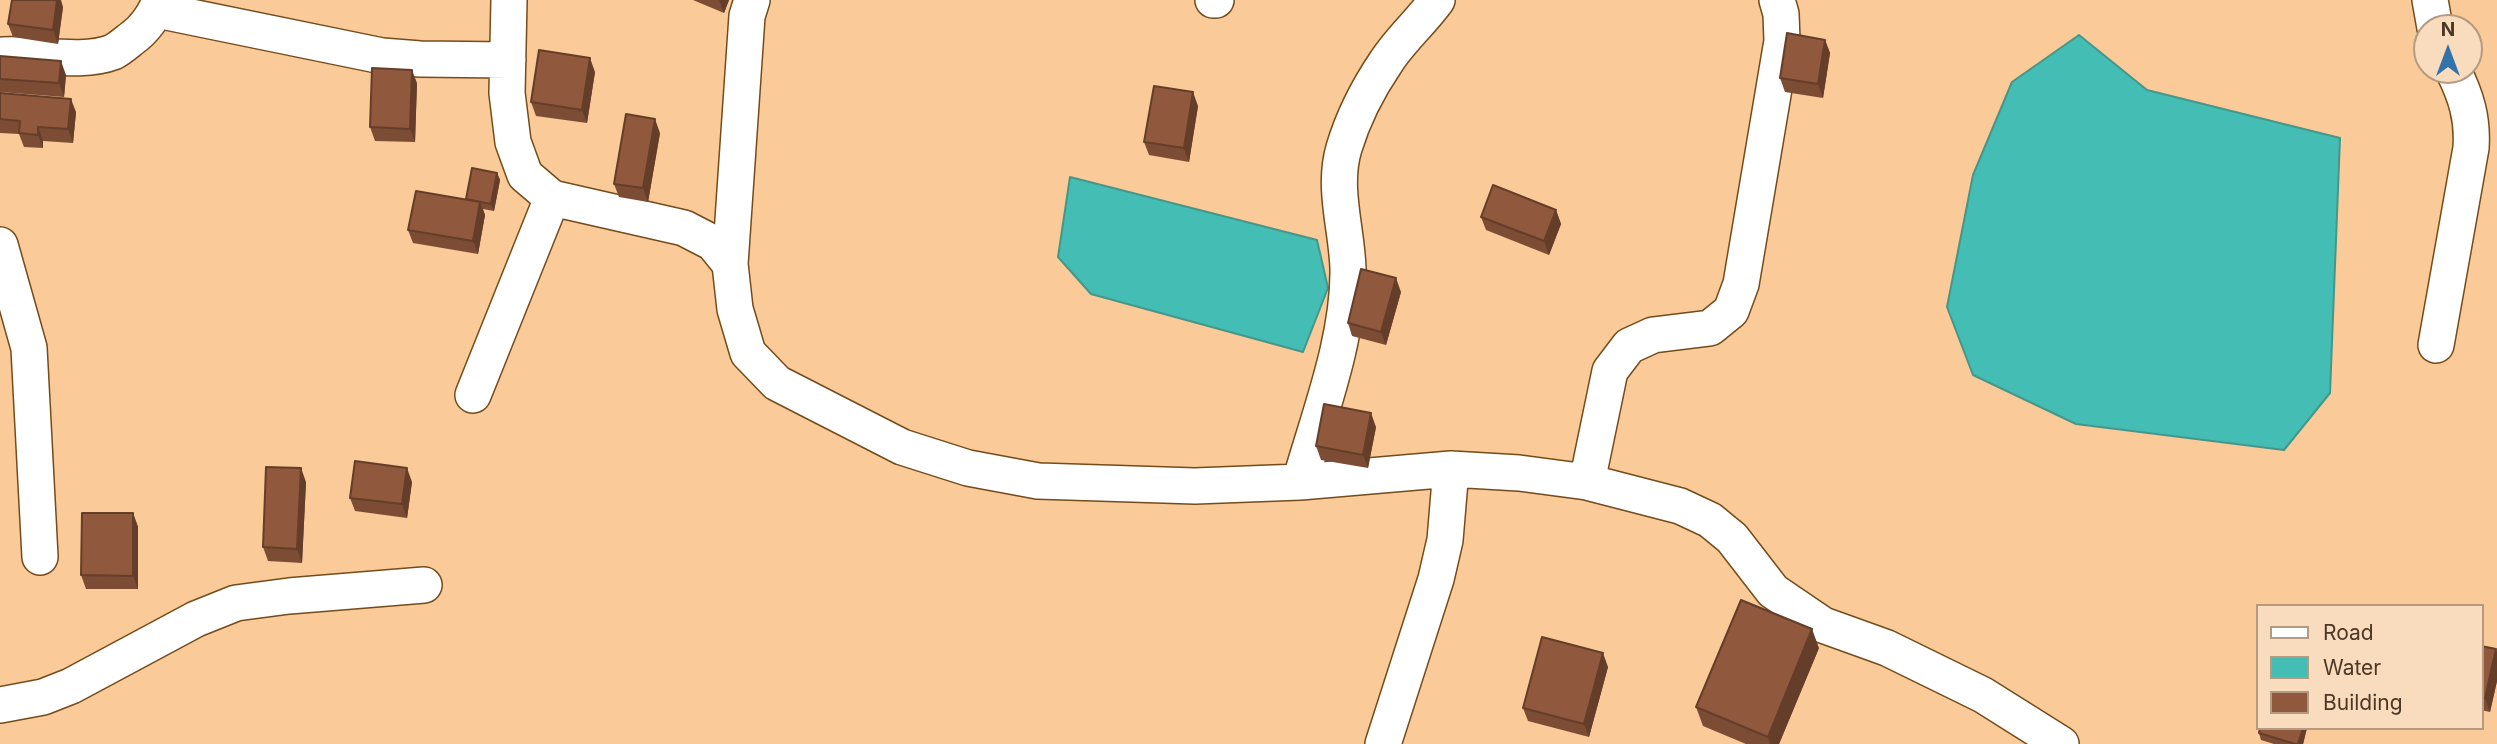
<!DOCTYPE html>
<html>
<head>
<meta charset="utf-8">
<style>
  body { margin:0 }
  #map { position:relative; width:2497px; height:744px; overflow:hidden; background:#faca98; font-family:Inter,sans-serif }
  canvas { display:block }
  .legend { position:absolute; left:2256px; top:604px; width:228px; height:126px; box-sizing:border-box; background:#f9dbbe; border:2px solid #b49a80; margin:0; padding:9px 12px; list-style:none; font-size:21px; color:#4c3824 }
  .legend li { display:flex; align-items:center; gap:14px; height:35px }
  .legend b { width:35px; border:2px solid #b49a80 }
  .north { position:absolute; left:2413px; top:14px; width:70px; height:70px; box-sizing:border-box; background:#f9dbbe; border:2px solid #b49a80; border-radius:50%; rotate:0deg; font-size:19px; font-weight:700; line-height:28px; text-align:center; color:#4c3824 }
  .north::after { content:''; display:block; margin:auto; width:24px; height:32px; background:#3273aa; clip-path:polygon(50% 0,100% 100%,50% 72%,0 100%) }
</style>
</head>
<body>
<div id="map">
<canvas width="2497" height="744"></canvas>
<ul class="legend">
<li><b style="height:9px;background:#fff"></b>Road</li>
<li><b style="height:19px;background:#44beb4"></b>Water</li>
<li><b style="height:19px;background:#90583c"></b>Building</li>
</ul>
<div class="north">N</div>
</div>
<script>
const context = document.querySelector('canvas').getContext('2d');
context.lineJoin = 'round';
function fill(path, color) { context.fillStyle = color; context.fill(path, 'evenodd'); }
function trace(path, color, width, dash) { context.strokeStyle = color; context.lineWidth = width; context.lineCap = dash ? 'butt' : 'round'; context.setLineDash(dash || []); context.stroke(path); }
const water = new Path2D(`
  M2079,35L2147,90L2340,138L2330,393L2284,450L2076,424L1973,375L1947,307L1973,175L2012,82Z
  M1070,177L1317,240L1328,288L1303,352L1091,294L1058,257Z`);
fill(water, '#44beb4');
trace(water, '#469689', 2);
const minor = new Path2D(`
  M509,0L507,93L513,142L525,175L552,198L684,228L713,243L730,264L735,309L748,353L777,383L902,447L968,468L1038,481L1195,486L1300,482L1451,469L1519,473L1587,482L1680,506L1710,520L1732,538L1773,591L1823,625L1887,648L1983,695L2061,744
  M1213,0H1216
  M2430,0L2435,28
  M157,10L382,56L420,59L508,60
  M0,59L3,55C37,53 82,64 113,52C119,49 126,43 131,39C144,30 155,15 160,0
  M0,245L29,348L40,557
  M730,264L747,16L752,0
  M2436,345L2471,148C2473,118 2466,96 2453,70
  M473,395L552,198
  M1300,482C1319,415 1349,339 1348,269C1347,229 1332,188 1344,148C1353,118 1369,87 1386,62C1400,40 1421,22 1437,0
  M1587,482L1610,371L1629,346L1653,335L1710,328L1731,311L1741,284L1782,41L1781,14L1777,0
  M0,705L43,697L71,686L196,619L236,603L289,596L424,585
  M1383,744L1436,579L1445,540L1451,469`);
trace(minor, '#744b1a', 38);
trace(minor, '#fff', 35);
fill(new Path2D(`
  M693,0H729L724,13Z
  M63,7L58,44L13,37L8,24Z
  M1825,40L1830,53L1823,98L1785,92L1780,78Z
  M0,56L66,75L64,97L0,92Z
  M595,72L587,123L536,116L531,102Z
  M417,83L415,142L375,141L370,127Z
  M0,93L76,112L73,143L43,141V148L24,147L19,134L0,133Z
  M1198,106L1189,162L1149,155L1144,142Z
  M660,133L648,202L619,197L614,184Z
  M497,173L500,180L494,211L483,209L485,215L478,254L413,243L408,230L466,199Z
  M1556,210L1561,224L1549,255L1486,230L1481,217Z
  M1401,292L1386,345L1352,336L1348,323Z
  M1376,427L1368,468L1321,460L1316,446Z
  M306,482L302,563L268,561L263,547Z
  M412,482L407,518L355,511L350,498Z
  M133,513L138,527V589H86L81,575Z
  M2481,646L2496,649L2497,652V681L2490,712L2481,710Z
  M1819,648L1779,744H1746L1703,726L1696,707Z
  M1608,667L1589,737L1528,721L1523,708Z
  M2260,728H2307L2303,744H2274L2261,740L2259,733Z`), '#7c4c34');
fill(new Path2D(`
  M57,0H61L63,7L58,44L53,30Z
  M719,0H729L724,13Z
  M1825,40L1830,53L1823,98L1818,84Z
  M590,58L595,72L587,123L582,110Z
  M61,61L66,75L64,97L59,83Z
  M412,70L417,83L415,142L410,129Z
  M1193,92L1198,106L1189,162L1184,148Z
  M71,99L76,112L73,143L68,129Z
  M655,119L660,133L648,202L643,188Z
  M38,127L43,141V148L38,135Z
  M497,173L500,180L494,211L491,204Z
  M480,202L485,215L478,254L473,241Z
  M1556,210L1561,224L1549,255L1544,241Z
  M1396,278L1401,292L1386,345L1381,332Z
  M1371,413L1376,427L1368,468L1363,455Z
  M301,468L306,482L302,563L297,549Z
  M407,468L412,482L407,518L402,504Z
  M133,513L138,527V589L133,576Z
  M1812,629L1819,648L1779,744H1770L1768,737Z
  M2496,649L2497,652V681L2490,712L2485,698Z
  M1603,653L1608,667L1589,737L1584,724Z
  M2303,728H2307L2303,744H2298Z`), '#653e2a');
const building = new Path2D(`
  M12,0H57L53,30L8,24Z
  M1787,33L1825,40L1818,84L1780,78Z
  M539,50L590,58L582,110L531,102Z
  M0,56L61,61L59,83L0,79Z
  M372,68L412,70L410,129L370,127Z
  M1154,86L1193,92L1184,148L1144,142Z
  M0,93L71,99L68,129L38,127V135L19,133L20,121L0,119Z
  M626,114L655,119L643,188L614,184Z
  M472,168L497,173L491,204L466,199Z
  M1493,185L1556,210L1544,241L1481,217Z
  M416,191L480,202L473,241L408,230Z
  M1361,269L1396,278L1381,332L1348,323Z
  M1324,404L1371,413L1363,455L1316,446Z
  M355,461L407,468L402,504L350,498Z
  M266,467L301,468L297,549L263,547Z
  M82,513H133V576L81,575Z
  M1741,600L1812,629L1768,737L1696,707Z
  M1542,637L1603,653L1584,724L1523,708Z
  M2481,646L2496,649L2485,698H2481Z
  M2260,728H2303L2298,744H2295L2259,733Z`);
fill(building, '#90583c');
trace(building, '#653e2a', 2);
</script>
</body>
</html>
